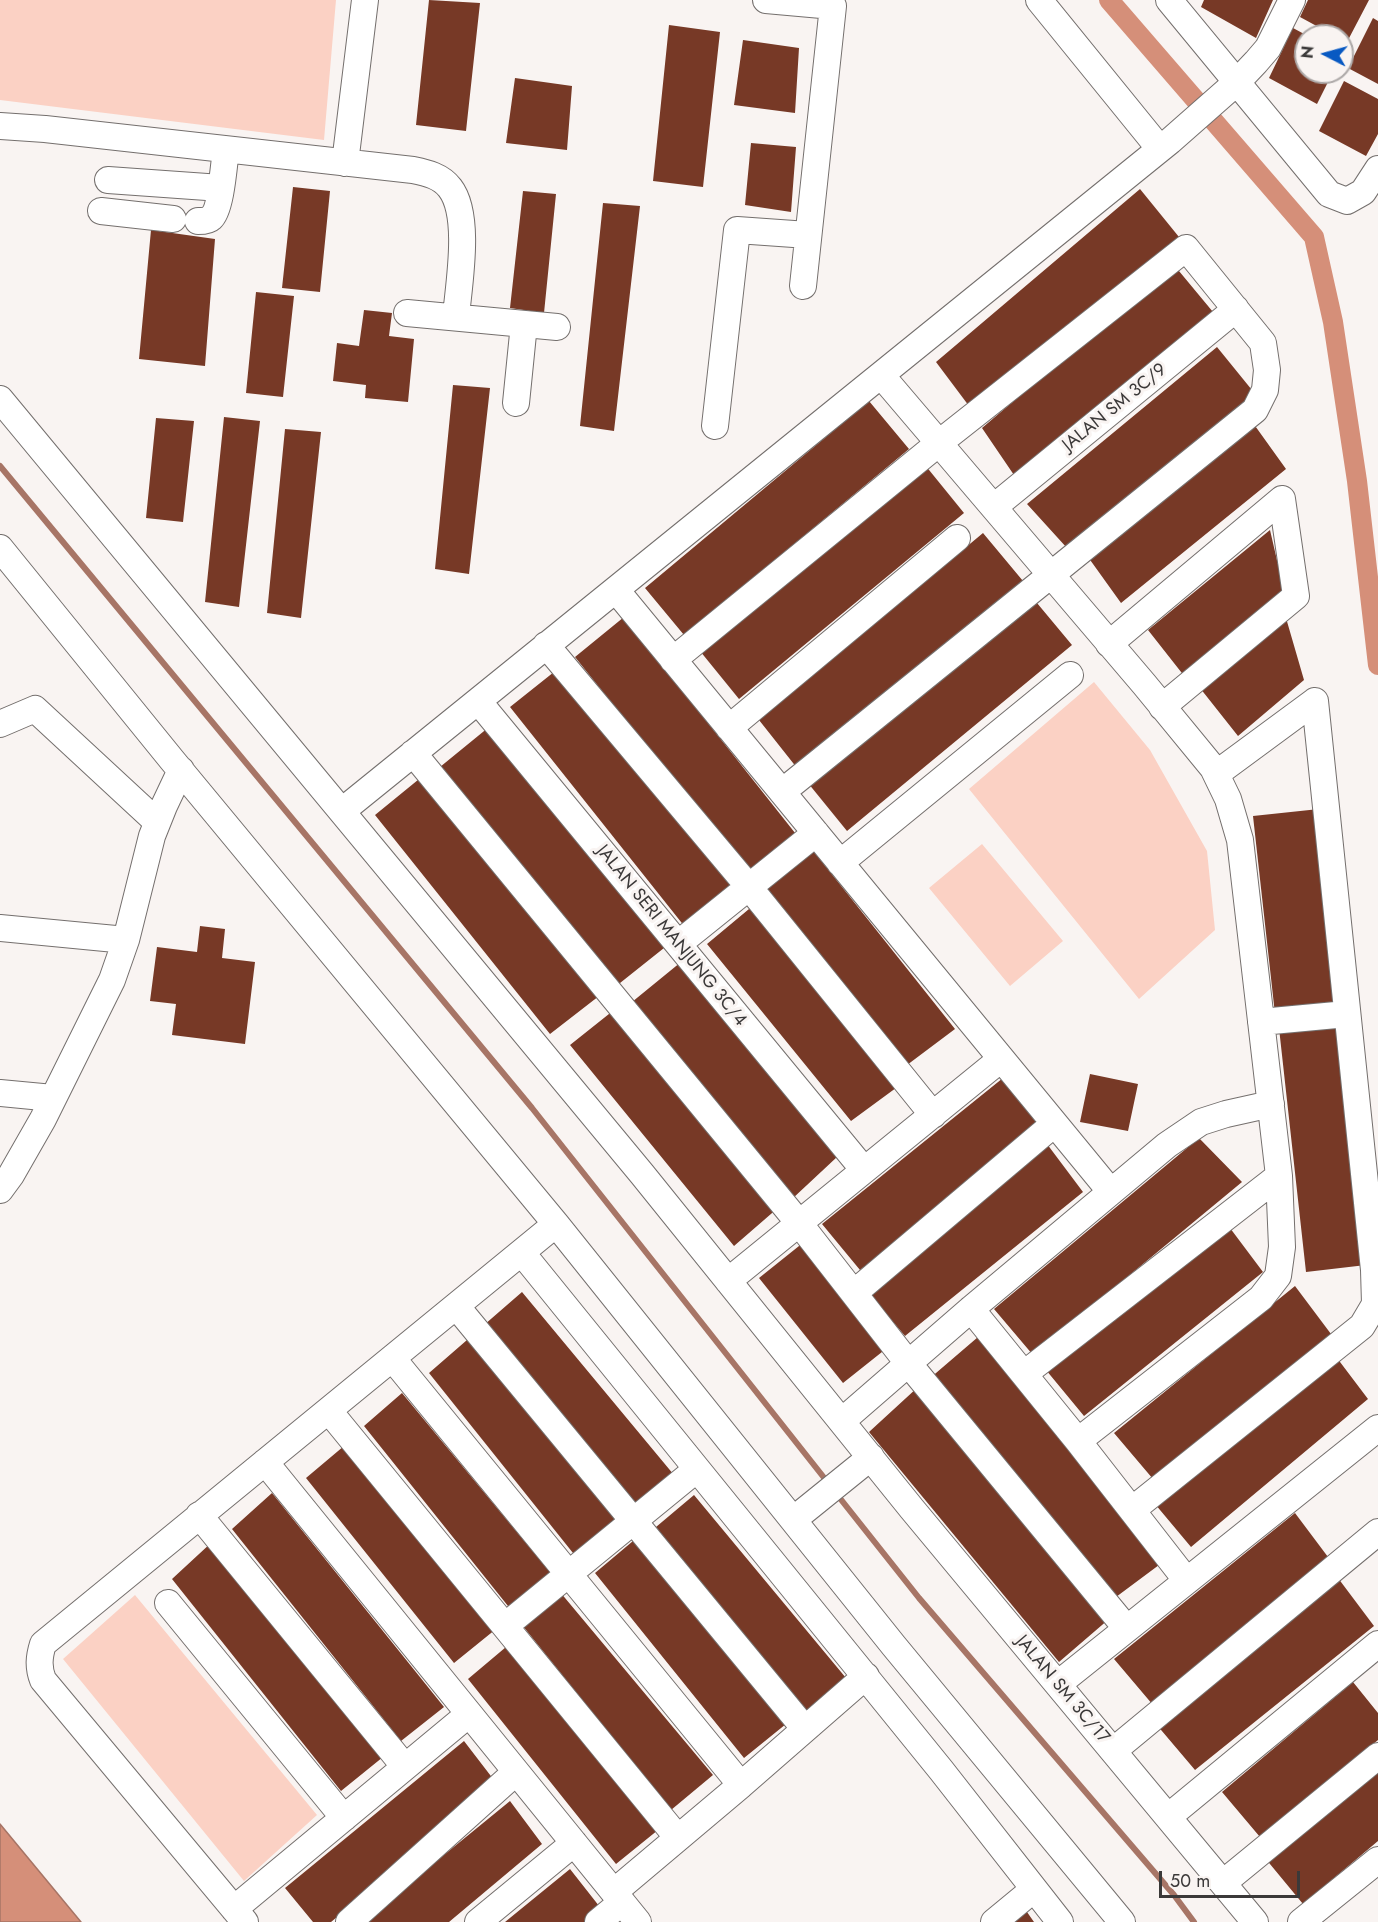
<!DOCTYPE html>
<html>
<head>
<meta charset="utf-8">
<style>
  body { margin:0 }
  #map { position:relative; width:1378px; height:1922px; overflow:hidden; background:#f9f4f2; font-family:Jost,sans-serif }
  canvas { display:block }
  .north { position:absolute; left:1294px; top:24px; width:60px; height:60px; box-sizing:border-box; background:#f9f4f2; border:2px solid #ada9a8; border-radius:50%; rotate:276deg; font-size:16px; font-weight:700; line-height:24px; text-align:center; color:#3b3939 }
  .north::after { content:''; display:block; margin:auto; width:21px; height:27px; background:#0859c2; clip-path:polygon(50% 0,100% 100%,50% 72%,0 100%) }
  .scale { position:absolute; left:1159px; top:1871px; width:141px; height:27px; box-sizing:border-box; border:3px solid #3b3939; border-top:0; padding-left:8px; font-size:18px; line-height:21px; white-space:nowrap; color:#3b3939; -webkit-text-stroke:4px #f9f4f2; paint-order:stroke }
</style>
</head>
<body>
<div id="map">
<canvas width="1378" height="1922"></canvas>
<div class="north">N</div>
<div class="scale">50 m</div>
</div>
<script>
const context = document.querySelector('canvas').getContext('2d');
context.lineJoin = 'round';
function fill(path, color) { context.fillStyle = color; context.fill(path, 'evenodd'); }
function trace(path, color, width, dash) { context.strokeStyle = color; context.lineWidth = width; context.lineCap = dash ? 'butt' : 'round'; context.setLineDash(dash || []); context.stroke(path); }
function label(font, color, halo, rows, align = 'center') {
  context.font = font + ' Jost,sans-serif'; context.lineWidth = 6; context.setLineDash([]); context.textBaseline = 'middle'; context.strokeStyle = halo; context.fillStyle = color; for (const [text, x, y, turn = 0] of rows) {
    context.save(); context.translate(x, y); context.rotate((+turn || 0) * Math.PI / 180); context.textAlign = isNaN(turn) ? turn : align; if (halo) context.strokeText(text, 0, 0); context.fillText(text, 0, 0); context.restore();
  }
}
fill(new Path2D(`
  M0,0H336L324,140L0,100Z
  M1094,682L1150,750L1207,851L1215,930L1139,999L969,789Z
  M982,844L1063,941L1010,986L929,888Z
  M135,1595L317,1815L244,1881L63,1659Z`), '#fbd1c4');
const water = new Path2D(`
  M0,1824L81,1922H0Z`);
fill(water, '#d58f79');
trace(water, '#a77566', 1.5);
trace(new Path2D(`
  M0,466L532,1108L829,1484
  M835,1492L919,1598L1174,1895L1194,1922`), '#a77566', 6);
trace(new Path2D(`
  M1109,0L1314,237L1333,322L1357,481L1378,665`), '#d58f79', 20);
fill(new Path2D(`
  M429,0L480,3L466,131L416,125Z
  M1204,0H1273L1256,38L1201,7Z
  M1308,0H1369L1347,42L1342,39V36H1335L1300,17Z
  M1373,18L1378,21V84L1348,68Z
  M669,25L720,32L703,187L653,181Z
  M1293,28L1306,35V72H1333L1317,104L1269,78Z
  M743,40L799,48L795,113L734,105Z
  M515,78L572,86L567,150L506,143Z
  M1344,81L1378,99V134L1366,156L1319,131Z
  M751,143L796,147L791,212L745,205Z
  M293,187L330,191L320,292L282,288Z
  M1140,189L1179,237L969,406L936,362Z
  M523,191L556,194L544,313L510,308Z
  M603,203L640,206L614,431L580,426Z
  M151,230L215,239L205,366L139,359Z
  M1174,265L1213,312L1016,478L982,428Z
  M256,292L294,296L283,397L246,393Z
  M364,310L392,313L389,336L414,339L408,402L365,398L366,385L333,381L337,343L359,346Z
  M1217,347L1256,395L1067,548L1027,504Z
  M453,385L490,388L469,574L435,569Z
  M869,401L909,449L684,635L645,588Z
  M224,417L260,421L239,607L205,602Z
  M156,418L194,421L183,522L146,518Z
  M1253,423L1286,469L1121,603L1088,557Z
  M285,429L321,432L301,618L267,613Z
  M925,465L964,513L739,699L700,651Z
  M1270,530L1285,595L1185,677L1148,630Z
  M983,533L1023,581L797,768L759,720Z
  M1032,597L1072,645L847,831L808,783Z
  M624,617L799,838L750,876L575,657Z
  M1286,618L1304,680L1238,736L1200,688Z
  M559,668L734,889L685,927L510,707Z
  M489,727L664,948L615,987L440,767Z
  M424,775L599,996L550,1034L375,815Z
  M1319,809L1341,1008L1275,1014L1253,816Z
  M811,848L955,1029L907,1065L762,888Z
  M755,904L900,1085L851,1121L707,944Z
  M200,926L225,929L222,958L255,962L245,1044L172,1035L176,1004L150,1001L157,947L197,952Z
  M681,962L837,1157L792,1199L632,1002Z
  M619,1006L779,1207L734,1246L570,1045Z
  M1339,1022L1366,1265L1306,1272L1279,1028Z
  M1090,1074L1138,1084L1128,1131L1080,1122Z
  M1003,1078L1039,1126L860,1270L822,1224Z
  M1199,1138L1242,1182L1033,1355L994,1309Z
  M1047,1144L1083,1192L905,1336L866,1290Z
  M1227,1224L1263,1272L1084,1416L1046,1370Z
  M804,1242L887,1348L843,1383L759,1278Z
  M1295,1286L1331,1334L1153,1479L1114,1433Z
  M522,1292L674,1475L632,1510L484,1325Z
  M978,1337L1163,1562L1116,1597L929,1379Z
  M467,1340L619,1523L577,1558L429,1373Z
  M1337,1358L1368,1399L1191,1547L1155,1504Z
  M918,1387L1109,1619L1059,1662L869,1432Z
  M402,1393L554,1577L512,1611L364,1426Z
  M344,1446L496,1629L454,1663L306,1478Z
  M272,1493L444,1707L401,1741L232,1529Z
  M694,1495L846,1678L804,1712L656,1527Z
  M1295,1513L1331,1561L1153,1705L1114,1659Z
  M633,1541L786,1724L744,1758L595,1573Z
  M212,1542L383,1757L341,1791L172,1579Z
  M1338,1578L1374,1626L1195,1770L1156,1724Z
  M560,1592L713,1775L671,1810L522,1625Z
  M506,1647L658,1830L616,1864L468,1679Z
  M1353,1682L1378,1713V1740L1260,1837L1222,1792Z
  M464,1741L497,1784L331,1922H313L285,1888Z
  M1378,1769V1841L1303,1904L1265,1858Z
  M510,1801L542,1844L449,1922H362Z
  M570,1869L603,1911L589,1922H505Z
  M1027,1912L1034,1922H1015Z`), '#773926');
const minor = new Path2D(`
  M766,0L833,6L803,286
  M1039,0L1160,149
  M1169,0L1329,194L1347,201L1363,192L1378,169
  M0,126L45,129L413,170C427,173 441,176 450,188C471,215 459,283 456,316
  M345,163L365,0
  M108,180L221,188
  M101,211L173,219
  M198,221C202,221 208,221 211,218C221,210 224,163 226,149
  M407,313L557,327
  M881,375L1144,684L1213,768L1228,799L1240,840L1279,1176L1282,1247L1278,1276L1261,1298L1078,1441
  M0,399L642,1174L912,1509L1255,1922
  M516,403L524,324
  M715,426L737,230L808,235
  M994,507L1236,309
  M0,548L172,760L556,1224L894,1646L1122,1922
  M616,590L1111,1192
  M1109,644L1282,499
  M546,645L749,887L933,1115
  M673,660L939,443L1186,248L1263,343L1267,370L1265,390L1255,410L782,792
  M478,701L864,1170
  M1162,707L1296,596L1282,499
  M0,724L35,709L157,822
  M729,728L957,538
  M413,753L799,1223L908,1363L1127,1629
  M1216,774L1315,701
  M342,811L1170,141L1237,82L1256,62L1268,48L1292,0
  M840,863L1070,675
  M0,928L126,940
  M678,944L816,833
  M1261,1022L1347,1014
  M0,1093L53,1098
  M0,1190L11,1175L43,1119L112,980L126,940L152,836L164,806L181,770
  M522,1253L941,1770L1060,1922
  M728,1281L1001,1059
  M854,1293L1054,1124
  M457,1307L805,1729
  M971,1309L1078,1441L1187,1581
  M393,1359L741,1785L866,1676
  M1024,1374L1279,1176
  M329,1411L678,1838
  M842,1421L971,1309L1167,1145L1201,1122L1226,1114L1271,1104
  M265,1462L638,1922
  M1132,1510L1362,1326L1375,1304L1374,1270L1315,701
  M199,1515L405,1767
  M793,1520L871,1457
  M168,1603L344,1818
  M505,1626L697,1469
  M1058,1684L1378,1428
  M1113,1751L1378,1532
  M1168,1817L1378,1644
  M1223,1883L1378,1756
  M614,1892L741,1785
  M234,1909L469,1714
  M245,1922L43,1680C38,1667 39,1657 43,1644L556,1224
  M349,1922L516,1772
  M478,1922L574,1843
  M598,1922L622,1902
  M994,1922L1034,1889
  M1301,1922L1378,1860`);
trace(minor, '#746f6d', 28);
trace(minor, '#fff', 26);
label('18px', '#3b3939', '#f9f4f2', [
  ["JALAN SM 3C/9",1115,408,-39],
  ["JALAN SERI MANJUNG 3C/4",671,936,51],
  ["JALAN SM 3C/17",1062,1690,50]
]);
</script>
</body>
</html>
